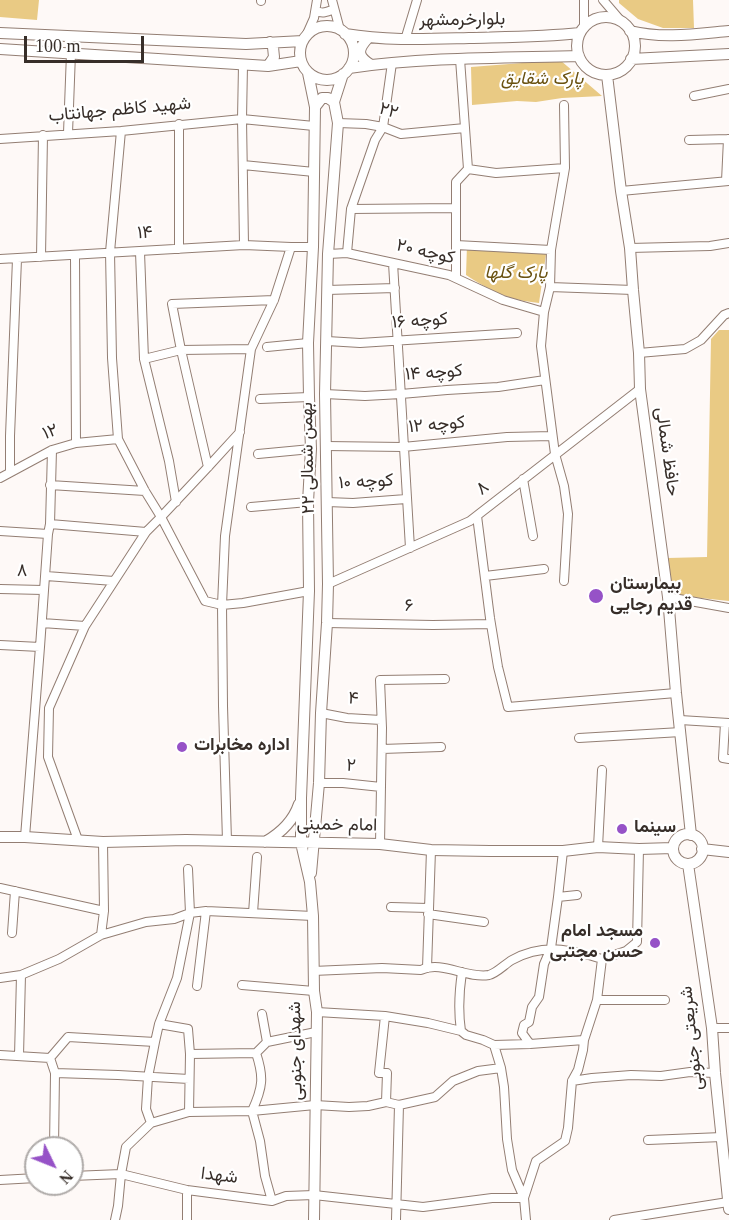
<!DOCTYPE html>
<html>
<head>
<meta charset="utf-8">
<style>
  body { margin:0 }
  #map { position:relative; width:729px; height:1220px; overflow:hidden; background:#fef9f7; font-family:Georgia,serif }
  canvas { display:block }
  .north { position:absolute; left:24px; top:1136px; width:60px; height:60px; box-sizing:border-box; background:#fff; border:2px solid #afaba9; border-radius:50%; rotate:133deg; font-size:16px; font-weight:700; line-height:24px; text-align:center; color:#372e29 }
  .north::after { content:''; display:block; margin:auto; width:21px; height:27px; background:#9652c7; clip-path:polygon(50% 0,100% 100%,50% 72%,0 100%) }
  .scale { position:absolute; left:24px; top:36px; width:120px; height:27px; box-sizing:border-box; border:3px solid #372e29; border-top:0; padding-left:8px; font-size:18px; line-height:21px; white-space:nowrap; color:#372e29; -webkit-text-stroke:4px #fff; paint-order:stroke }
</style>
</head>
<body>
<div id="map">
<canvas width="729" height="1220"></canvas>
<div class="north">N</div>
<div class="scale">100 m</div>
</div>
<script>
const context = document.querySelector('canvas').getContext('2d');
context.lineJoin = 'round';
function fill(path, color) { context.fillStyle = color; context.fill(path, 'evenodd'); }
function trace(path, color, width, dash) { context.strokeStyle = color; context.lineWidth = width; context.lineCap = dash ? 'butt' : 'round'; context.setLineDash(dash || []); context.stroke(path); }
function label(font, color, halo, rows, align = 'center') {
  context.font = font + ' Georgia,Vazirmatn,serif'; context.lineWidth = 4.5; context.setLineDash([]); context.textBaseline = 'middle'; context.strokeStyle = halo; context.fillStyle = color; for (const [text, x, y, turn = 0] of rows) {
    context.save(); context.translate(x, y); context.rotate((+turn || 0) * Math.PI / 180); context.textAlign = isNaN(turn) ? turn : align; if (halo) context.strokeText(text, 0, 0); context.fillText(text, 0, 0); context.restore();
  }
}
fill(new Path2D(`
  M0,0H39L37,20L0,17Z
  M619,0H693L694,28H663L638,19L619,3Z
  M560,60L602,96L562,98L536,102L517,101L472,105L471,67Z
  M467,245L546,254L539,303C508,300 491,291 466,275Z
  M719,330H729V601L672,595L668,558L707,557L711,339Z`), '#e9ca84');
const minor = new Path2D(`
  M332,0L340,30
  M603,0L621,21
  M261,1V0
  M316,11C323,14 327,12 334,9
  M584,27V0
  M306,36L314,18L317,0
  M405,40L417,0
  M243,65L242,119L244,245
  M694,96L729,89
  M564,105L565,168L555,226L551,250L550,287L544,312L541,346L555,454L564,486L568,514L564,581
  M338,123L366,124L383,127L401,134L465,128
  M179,124V249
  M121,131L110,252L112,358L118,439L145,491L161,517L208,467L240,432
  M68,133L71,53
  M0,139L121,131L242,119L314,126
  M689,140L729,139
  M243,165L314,172
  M468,169L496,173L565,168
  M726,181L728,139
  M621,191L729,181
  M351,209L456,208
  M456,245L551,250
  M630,248L710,246L729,243
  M140,252L144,359L169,461L176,502
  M347,253L351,209L375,140L383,127L392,63
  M328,254L347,253L449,275L503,300L544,312
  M75,256L76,443
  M41,257L43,135
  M0,259L244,245L291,247
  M393,263L410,548
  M456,278V182L468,169L460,59
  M550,287L633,290
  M327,290L395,288
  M327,341L360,343L517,333
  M267,347L308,343
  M639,353L685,349L701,340L724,315L729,313
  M144,359L181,350L251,349
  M325,394L365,396L401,394L447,390L498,387L545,380
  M260,399L309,397
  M326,446L403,447L507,437L552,436
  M258,454L311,449
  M208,467L181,350L172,304L274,300
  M10,472V436L17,259
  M0,478L52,450L76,443L118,439
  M523,479L533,536
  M50,485L145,491
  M327,502L353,503L406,499
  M251,507L308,502
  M477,516L490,618L498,667L508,707L676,693
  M50,524L146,532
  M0,531L48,534
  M46,576L114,581
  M485,576L544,569
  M328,584L470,521L640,389
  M0,589L43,590
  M668,597L729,608
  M42,623L85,626
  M327,623L433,625L491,624
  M0,645L40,647
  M321,713L347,718L381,720
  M680,720L729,723
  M725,723L723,758L729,759
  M579,738L681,732
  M382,749L441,747
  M319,783H343L381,787
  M25,837L40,647L48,534L50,524L52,450
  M78,840L48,757L49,708L85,626L146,532L161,517L205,601L222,605L243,603L309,591
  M227,841L223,706L222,605L225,536L251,349L274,300L291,247H313
  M380,844L382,728L380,680L445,679
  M598,847L602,770
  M0,888L104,911
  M558,897L577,895
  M391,907L428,908
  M253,913L257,857
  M428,914L484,922
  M12,933L15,891
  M101,935L104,911L103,842
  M427,968L431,850
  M313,971L382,968L421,970C442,960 466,979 489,975C497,973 505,964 512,960C543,943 570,949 602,959
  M0,978L21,975
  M242,985L314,991
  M197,986L206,911
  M597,1000H665
  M262,1014L267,1042
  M385,1016L379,1073H387L386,1102
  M712,1028H729
  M461,1031C458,1011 459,992 462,972
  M530,1044L522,1033L524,1025L529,1022L532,1007L539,997L544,964L551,948L558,897L563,851
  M494,1045L530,1044L584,1040
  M190,1054L256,1053
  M0,1055L50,1058L55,1073L54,1148
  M19,1056L21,975L59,959L101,935L146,922L174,919L190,913L206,911L313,916
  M50,1058L68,1037L155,1042L159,1024
  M55,1073L118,1075L189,1079
  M572,1081L592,1078L631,1075L661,1076L690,1072L715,1073
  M189,1112L252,1111L315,1105L349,1107L368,1106L386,1102L399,1105L435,1097L453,1081L478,1071L501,1068
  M151,1123L146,1109L148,1077L155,1042
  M648,1140L722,1137
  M72,1176L121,1174L187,1190L272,1201L286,1196L314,1195L423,1207L492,1198H524L512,1170L507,1139L504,1087L501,1068L494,1045L483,1040L466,1035L461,1031L428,1023L385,1016L317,1012
  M0,1180L36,1178
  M272,1201L265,1176L260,1141L252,1111C263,1087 264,1077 256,1053L267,1042L316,1032
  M115,1220L118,1206L121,1174L126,1147L151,1123L189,1112L190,1054L188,1029L159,1024L177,978L190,913L188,869
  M187,1220V1190
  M396,1220L399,1105
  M526,1220L524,1198L536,1161L565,1141L568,1128L572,1081L578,1070L583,1050L584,1040L597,1000L602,959L626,951L637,942L639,849
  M614,1220L728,1202`);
const major = new Path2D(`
  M577 46a29 29 0 1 1 58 0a29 29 0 1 1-58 0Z
  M300 53a27 27 0 1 1 54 0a27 27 0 1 1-54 0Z
  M630,31C663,39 696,34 729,31
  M0,33L246,44L303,41
  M345,34C387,41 428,39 469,38C506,37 543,37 580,33
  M368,38C357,50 357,56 371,65
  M0,49L268,66L301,61
  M631,59L729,54
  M268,66L274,57L273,47L270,42
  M349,68C425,57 503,58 579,56
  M308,73L315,107L313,247L308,343L309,397L311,449L308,502L309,591L301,798V843L310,882L313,916L314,991L317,1012L314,1220
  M607,75L621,191L630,248L633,290L639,353L640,389L668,597L676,693L691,835
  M315,107L322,98H328L334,102
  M673 849a15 15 0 1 1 30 0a15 15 0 1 1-30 0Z
  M0,837H25L103,842L186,840L380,844L431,850L490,851H563L598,847L639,849L673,848
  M265,842C281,833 293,822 299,804
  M702,849L729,852
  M688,864L712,1028L715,1073L729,1209
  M311,873L319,783L321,713L327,623L328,584L325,394L328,254L338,123L334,102L343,74`);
trace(minor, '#937e73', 10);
trace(major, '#937e73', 12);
trace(minor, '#fff', 8);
trace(major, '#fff', 10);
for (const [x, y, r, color] of [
  [596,596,8,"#9652c7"],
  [182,747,6,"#9652c7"],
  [622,829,6,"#9652c7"],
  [655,943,6,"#9652c7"]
]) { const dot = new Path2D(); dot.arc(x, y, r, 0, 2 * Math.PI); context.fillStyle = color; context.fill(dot); trace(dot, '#fff', 2); }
label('18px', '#372e29', '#fff', [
  ["بلوارخرمشهر",462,22,-1],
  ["شهید کاظم جهانتاب",120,112,-5],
  ["۲۲",388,113,16],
  ["۱۴",145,235,-3],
  ["کوچه ۲۰",425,254,13],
  ["کوچه ۱۶",420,323,-4],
  ["کوچه ۱۴",434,375,-4],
  ["کوچه ۱۲",437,427,-5],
  ["۱۲",51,434,-20],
  ["حافظ شمالی",665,452,82],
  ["۲۲ بهمن شمالی",310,458,-91],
  ["کوچه ۱۰",366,484,-3],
  ["۸",484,490,-38],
  ["۸",22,573,1],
  ["۶",409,608,1],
  ["۴",353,701,5],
  ["۲",351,768,4],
  ["امام خمینی",337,827,1],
  ["شریعتی جنوبی",694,1038,-96],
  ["شهدای جنوبی",298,1051,-91],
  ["شهدا",219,1178,7]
]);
label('italic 18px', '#6a5211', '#fff', [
  ["پارک شقایق",542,81],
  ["پارک گلها",516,275]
]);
label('bold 18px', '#372e29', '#fff', [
  ["بیمارستان",610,586],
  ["قدیم رجایی",610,607],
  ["اداره مخابرات",194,747],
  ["سینما",634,829],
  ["مسجد امام",643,933,"right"],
  ["حسن مجتبی",643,954,"right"]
], 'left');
</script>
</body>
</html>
